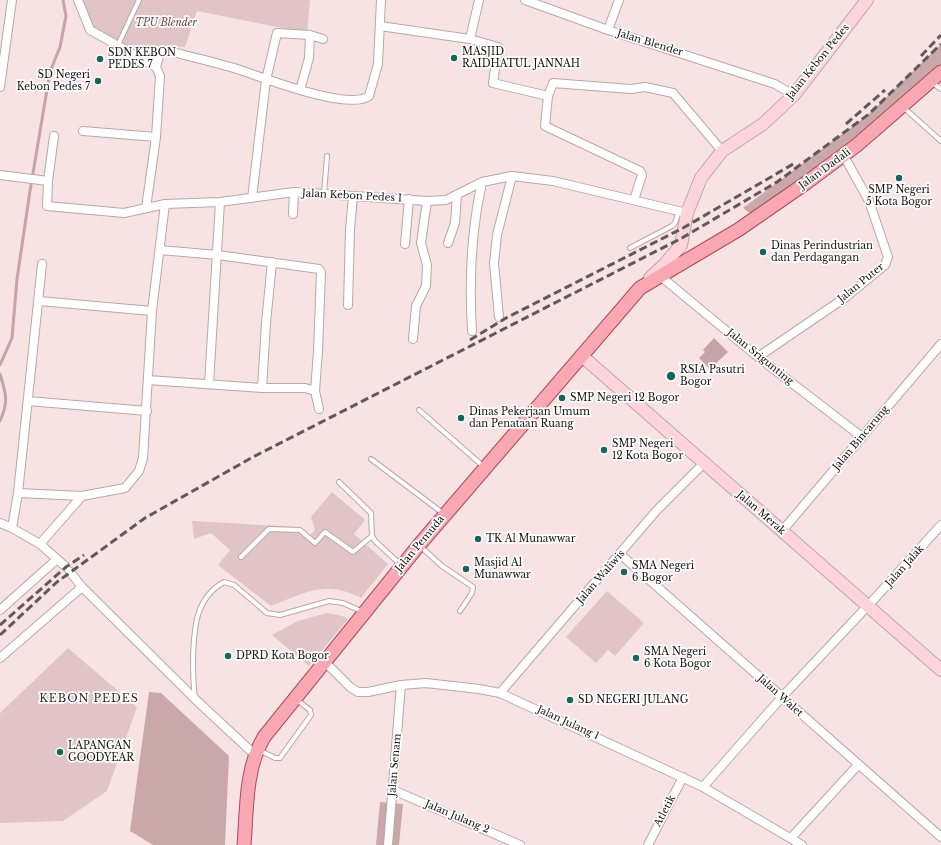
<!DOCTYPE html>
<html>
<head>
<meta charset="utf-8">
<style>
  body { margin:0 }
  canvas { display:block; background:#f8e3e4 }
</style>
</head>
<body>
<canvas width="941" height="845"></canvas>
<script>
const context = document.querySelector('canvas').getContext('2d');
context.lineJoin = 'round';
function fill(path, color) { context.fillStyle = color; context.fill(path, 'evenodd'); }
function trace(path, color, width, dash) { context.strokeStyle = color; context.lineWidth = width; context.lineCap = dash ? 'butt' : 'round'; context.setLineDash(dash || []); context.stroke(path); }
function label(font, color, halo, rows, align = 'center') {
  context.font = font + ' "Libre Baskerville",serif'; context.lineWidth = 3.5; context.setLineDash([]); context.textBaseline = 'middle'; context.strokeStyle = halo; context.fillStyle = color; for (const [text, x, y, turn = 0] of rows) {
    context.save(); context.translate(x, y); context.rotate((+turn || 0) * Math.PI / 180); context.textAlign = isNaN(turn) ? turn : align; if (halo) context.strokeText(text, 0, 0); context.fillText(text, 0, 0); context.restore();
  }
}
fill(new Path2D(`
  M78,0H310L307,33L197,11L185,47L118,45L90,30Z
  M332,492L365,520L354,534L388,564L361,598C325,579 305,593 271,606L218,565L230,550L211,533L194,539L192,521L298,527L308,537L315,530L311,517Z
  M607,591L644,623L615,656L608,650L596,663L566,637Z
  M327,613L342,616L348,619L309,666L272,635L298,621Z
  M68,648L137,707L107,791L63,821L0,823V713Z`), '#e1c5c6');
fill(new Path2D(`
  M941,44V71L756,218L743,208L869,114Z
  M149,692L161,693L229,756L225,845H153L130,831Z
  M380,802L403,804L399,845H376Z`), '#caa8aa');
fill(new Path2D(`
  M714,338L728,352L710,369L699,358L705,352L703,350Z`), '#c6a3a6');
trace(new Path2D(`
  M0,365L12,338L17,279L30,191L50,72L60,47L66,16L63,0
  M0,374C6,394 9,401 0,421`), '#c6a3a6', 3);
const lane = new Path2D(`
  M118,45L139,0
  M931,82L941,89
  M903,107L941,141
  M324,194L327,156
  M630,248L672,226L675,223L679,211
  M419,410L483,466
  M371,459L444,514
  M339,482L371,513L372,536L375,541L400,564
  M420,546L442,566L473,587L472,593L460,611
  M241,557L269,529L300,530L315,543L325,532L353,552L372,536
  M195,698C193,684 193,671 193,658C194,629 195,598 224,582L234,585L267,613L280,615L329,601L343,603L363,612
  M259,750L275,758H280L311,715L310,710L297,700`);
const street = new Path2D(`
  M78,0L90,30L156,67L160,76L156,137L146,208
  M525,0L608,30L775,84
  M380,26L470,39L498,47L493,83L548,96L553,83L631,89L645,87L673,93L722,151
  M608,30L619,0
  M470,39L479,0
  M156,67L160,53L163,51H170C194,58 219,63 243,71C267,79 349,111 369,96L378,64L381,0
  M778,86L794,95
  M0,87L12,0
  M300,90L309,58L310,35
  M548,96L545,126L640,171L642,175L634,200
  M83,131L156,137
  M0,175L48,181L47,206L124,213L165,204L220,202L294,192L427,201L446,200L482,182L512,176L553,181L687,213
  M48,181L54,136
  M252,198L266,80L277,33L310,35L323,39
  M293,214L294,192
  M448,243L455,223L457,195
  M405,244L409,199
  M160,250L218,255L319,269L321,272L318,351L315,391L319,409
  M659,275L758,357L862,437
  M39,301L152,311
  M348,305L350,230L353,196
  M499,317L494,263L497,235L512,176
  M472,331C469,281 471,231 482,182
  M413,339L416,306L426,286L427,265L421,243L427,201
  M758,357L846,297L885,265L888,257L869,201L844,156
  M148,380L262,388H305L315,391
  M209,384L220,202
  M262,388L266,323L272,262
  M28,401L147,411
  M18,493L82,496L125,488L139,471L143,458L152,311L165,204
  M0,523L12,528L40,544L66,567
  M12,528L18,493L42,264
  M782,531L941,344
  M40,544L82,496
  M620,554L941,837
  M70,572L82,587L196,700L254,754
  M0,610L56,560
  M0,658L82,587
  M324,661L350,687L358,692H368L401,685L426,683L479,689L500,693L703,787L802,845
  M500,693L657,510L704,463
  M703,787L782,697L877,596L941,525
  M393,790L520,845
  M791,838L858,765
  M388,845L401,685
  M648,845L683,777`);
const secondary = new Path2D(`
  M650,278L664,265L681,245L687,213L701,178L722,151L763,124L794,95L867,0
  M582,356L941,670`);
const primary = new Path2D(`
  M244,845C247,809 245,769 264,737L419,545L640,288L738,230L806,183L857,145L941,72`);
trace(lane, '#bba6a7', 6);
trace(street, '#bba6a7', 10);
trace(secondary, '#bba6a7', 14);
trace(primary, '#a84d5a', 15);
trace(lane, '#fff', 4);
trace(street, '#fff', 8);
trace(secondary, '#fcd4d9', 12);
trace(primary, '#f9a8b3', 13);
trace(new Path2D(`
  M921,56L941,35
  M846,124L885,90
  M470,340L506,318L683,228L795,163
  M0,625L66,567L84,555
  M0,635L57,582L145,518L253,457L682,238L777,182L869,114L941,44`), '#635859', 3, [8, 4]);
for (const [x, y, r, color] of [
  [454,58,4,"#19645b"],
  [100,59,4,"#19645b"],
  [98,81,4,"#19645b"],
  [899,178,4,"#19645b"],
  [763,252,4,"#19645b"],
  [671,376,5,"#19645b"],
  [562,398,4,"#19645b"],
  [461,418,4,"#19645b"],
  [604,450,4,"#19645b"],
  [478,539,4,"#19645b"],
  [466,569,4,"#19645b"],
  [624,572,4,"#19645b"],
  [228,656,4,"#19645b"],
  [636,658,4,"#19645b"],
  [570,700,4,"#19645b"],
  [60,752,4,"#19645b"]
]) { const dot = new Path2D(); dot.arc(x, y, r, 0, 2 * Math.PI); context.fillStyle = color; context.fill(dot); trace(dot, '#fff', 1.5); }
label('italic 10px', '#6f3d42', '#fff', [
  ["TPU Blender",166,23]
]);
label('10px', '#181112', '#fff', [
  ["Jalan Blender",650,43,17],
  ["Jalan Kebon Pedes",818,62,-51],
  ["Jalan Dadali",825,169,-36],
  ["Jalan Kebon Pedes I",352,196,3],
  ["Jalan Puter",861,283,-39],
  ["Jalan Srigunting",760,357,39],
  ["Jalan Bincarung",861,438,-50],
  ["Jalan Merak",761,513,41],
  ["Jalan Pemuda",420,544,-50],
  ["Jalan Jalak",905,566,-48],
  ["Jalan Waliwis",601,577,-49],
  ["Jalan Walet",780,696,42],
  ["Jalan Julang 1",568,723,25],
  ["Jalan Senam",395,765,-85],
  ["Atletik",665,811,-62],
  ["Jalan Julang 2",457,817,23]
]);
label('10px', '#181112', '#fff', [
  ["MASJID",462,52],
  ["RAIDHATUL JANNAH",462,64],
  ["SDN KEBON",108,53],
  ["PEDES 7",108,65],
  ["SD Negeri",90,75,"right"],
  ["Kebon Pedes 7",90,87,"right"],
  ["SMP Negeri",899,190,"center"],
  ["5 Kota Bogor",899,202,"center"],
  ["Dinas Perindustrian",771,246],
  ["dan Perdagangan",771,258],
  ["RSIA Pasutri",680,370],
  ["Bogor",680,382],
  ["SMP Negeri 12 Bogor",570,398],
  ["Dinas Pekerjaan Umum",469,412],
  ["dan Penataan Ruang",469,424],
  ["SMP Negeri",612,444],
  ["12 Kota Bogor",612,456],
  ["TK Al Munawwar",486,539],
  ["Masjid Al",474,563],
  ["Munawwar",474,575],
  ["SMA Negeri",632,566],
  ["6 Bogor",632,578],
  ["SMA Negeri",644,652],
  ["6 Kota Bogor",644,664],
  ["DPRD Kota Bogor",236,656],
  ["SD NEGERI JULANG",578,700],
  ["LAPANGAN",68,746],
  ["GOODYEAR",68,758]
], 'left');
context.letterSpacing = '1px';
label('11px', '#372829', '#fff', [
  ["KEBON PEDES",89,699]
]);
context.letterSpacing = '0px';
</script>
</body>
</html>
